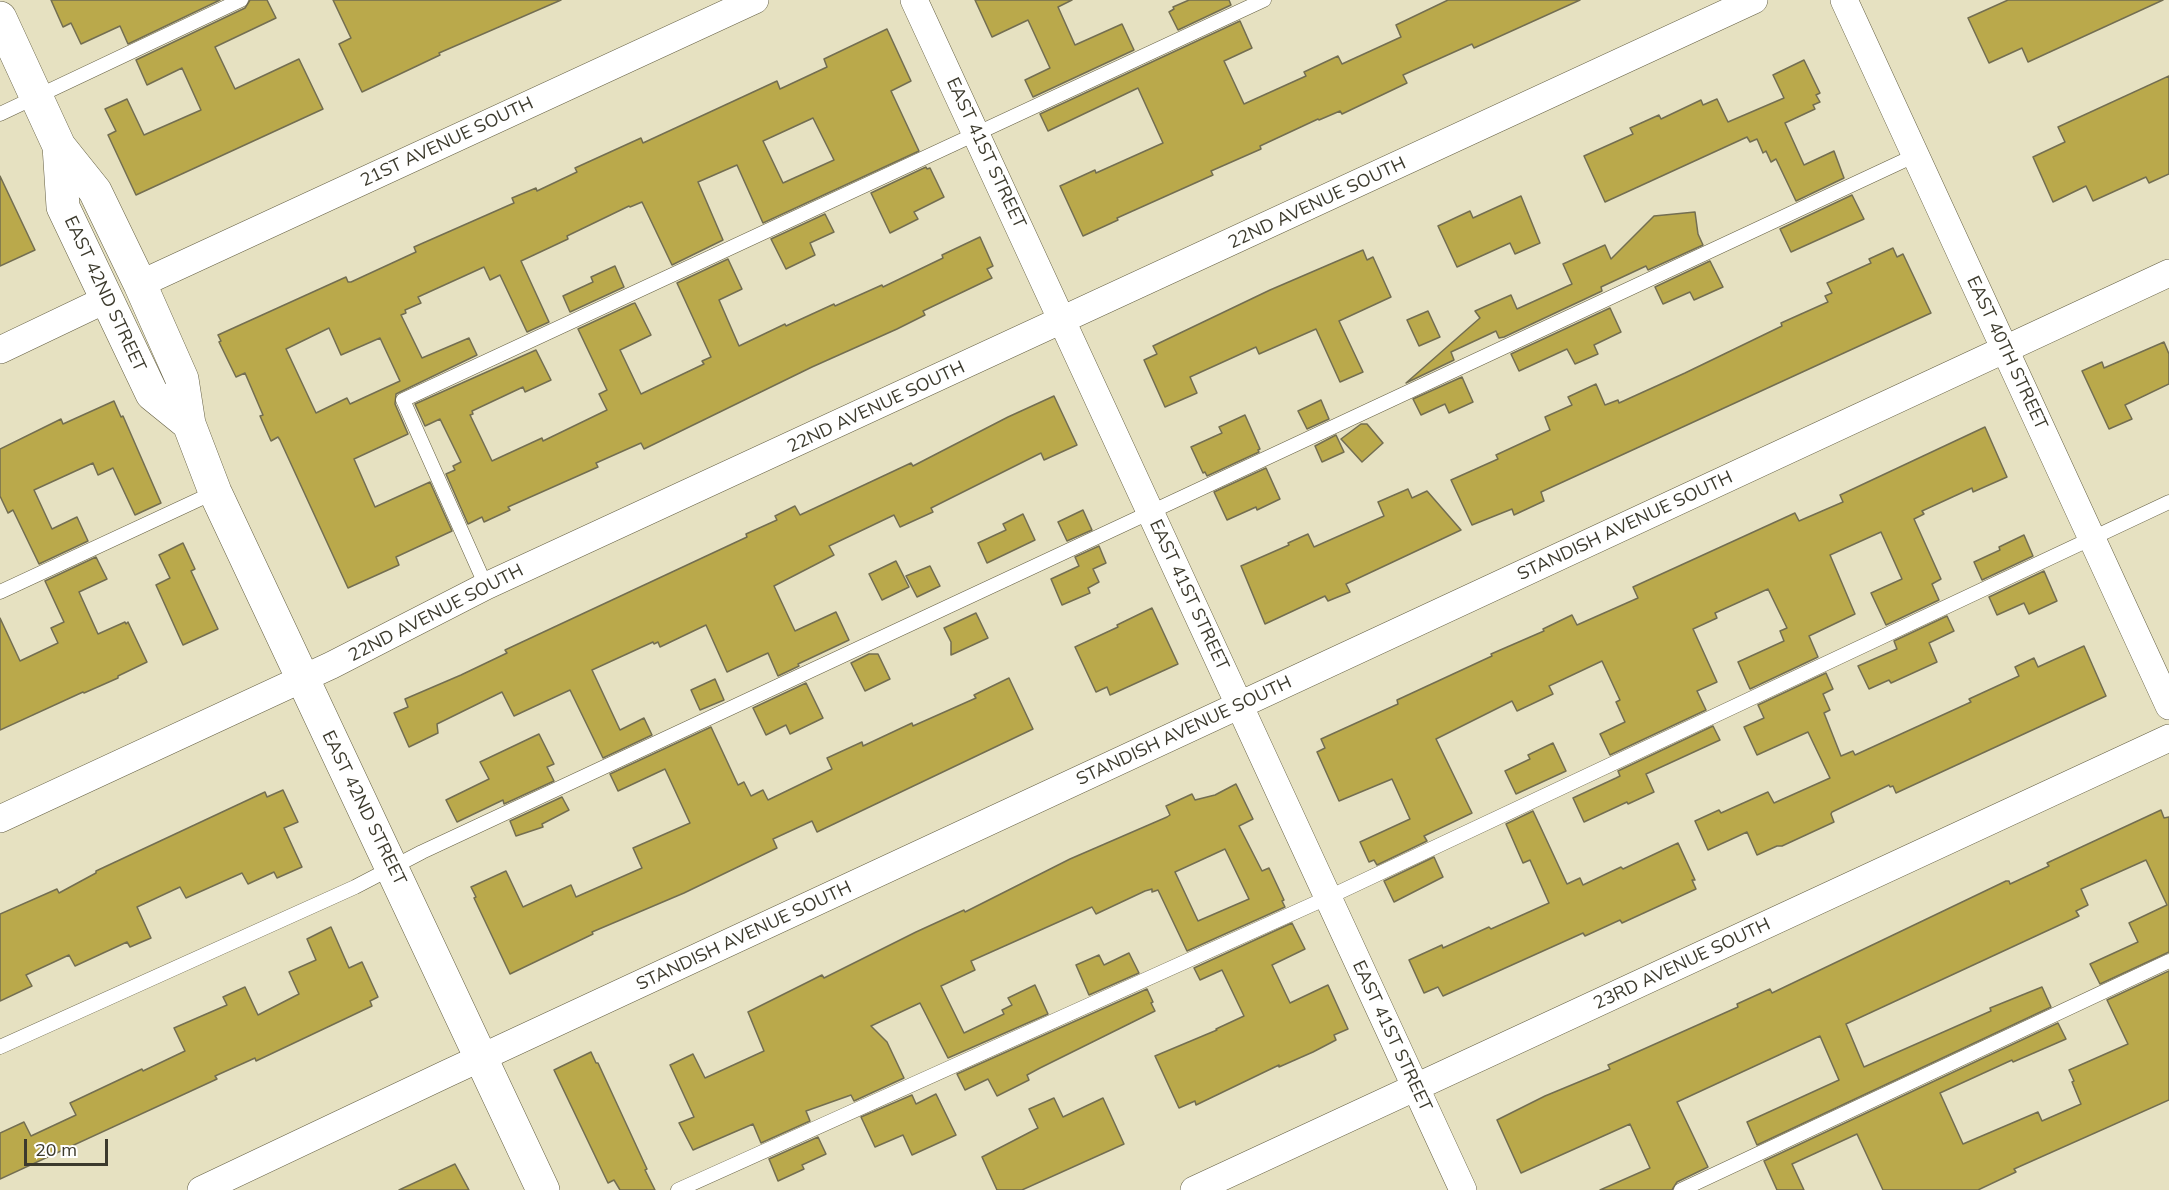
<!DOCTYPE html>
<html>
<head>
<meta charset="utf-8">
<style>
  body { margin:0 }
  #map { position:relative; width:2169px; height:1190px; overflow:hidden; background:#e6e1c1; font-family:Mulish,sans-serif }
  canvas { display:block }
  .scale { position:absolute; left:24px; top:1139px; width:84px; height:27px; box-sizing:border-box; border:3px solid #3c3a2d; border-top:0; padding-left:8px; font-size:18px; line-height:21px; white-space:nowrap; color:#3c3a2d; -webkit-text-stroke:4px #fff; paint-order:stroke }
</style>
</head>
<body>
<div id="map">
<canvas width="2169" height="1190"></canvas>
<div class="scale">20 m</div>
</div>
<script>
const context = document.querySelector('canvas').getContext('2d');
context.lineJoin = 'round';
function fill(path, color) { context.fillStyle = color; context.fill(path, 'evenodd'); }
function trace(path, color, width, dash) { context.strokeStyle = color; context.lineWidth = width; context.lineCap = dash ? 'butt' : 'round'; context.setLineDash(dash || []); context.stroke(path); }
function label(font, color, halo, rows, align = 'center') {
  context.font = font + ' Mulish,sans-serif'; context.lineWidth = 6; context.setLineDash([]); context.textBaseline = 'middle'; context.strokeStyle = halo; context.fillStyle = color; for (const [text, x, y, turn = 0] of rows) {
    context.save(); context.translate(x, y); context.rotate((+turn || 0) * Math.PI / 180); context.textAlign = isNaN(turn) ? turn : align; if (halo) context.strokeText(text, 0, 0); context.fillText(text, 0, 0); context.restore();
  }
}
const building = new Path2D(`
  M51,0H220L128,44L120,26L81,44L71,23L63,27Z
  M250,0H267L276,18L215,47L235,89L299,59L323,109L136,195L108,135L116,131L105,109L127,99L144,135L201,110L182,68L147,85L136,60L245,8Z
  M333,0H561L439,53L440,55L362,92L339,44L351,38Z
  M975,0H1072L1058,7L1075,45L1122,24L1134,50L1033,97L1025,80L1050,68L1028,20L992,37Z
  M1189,0H1229L1231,5L1178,30L1169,12L1174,9L1173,7Z
  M1448,0H1580L1474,48L1472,44L1403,75L1407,83L1342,114L1340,111L1319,120L1318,119L1260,146L1261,149L1211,171L1213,175L1117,218L1118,220L1083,236L1060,186L1095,170L1096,173L1163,143L1138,88L1048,131L1040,114L1240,21L1252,48L1224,61L1244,104L1306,76L1304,72L1338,56L1342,64L1401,37L1396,25Z
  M2008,0H2163L2028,62L2022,48L1989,63L1968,18Z
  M887,29L911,81L891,91L919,151L763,223L737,165L698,182L723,240L672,265L642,202L630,207L629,206L567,236L568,239L521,261L549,322L527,332L500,275L490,280L484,267L418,297L421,303L405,310L406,313L401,315L422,358L469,338L477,355L396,394L395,404L408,434L354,459L375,507L430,482L452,531L396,557L399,565L348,588L280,440L278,437L271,441L260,416L263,415L245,373L236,377L219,342L221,341L218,335L346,277L348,282H351L416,252L414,247L514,203L512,198L536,188L537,191L577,172L575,168L641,138L643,143L777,81L780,89L827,67L824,59ZM813,118L834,160L783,183L763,141ZM329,328L341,355L380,338L400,381L350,404L347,398L316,413L286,349Z
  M1804,60L1820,93L1816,95L1820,102L1813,105L1815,109L1785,123L1804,165L1834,151L1844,178L1796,201L1776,159L1771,162L1766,151L1763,153L1757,139L1750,142L1747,137L1605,202L1584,156L1633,134L1630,128L1659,115L1661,119L1701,100L1703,105L1717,99L1728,122L1784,98L1773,75Z
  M2169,76V174L2149,183L2146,177L2093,201L2086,186L2053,202L2033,157L2065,142L2058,127Z
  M926,167L927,169L930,168L944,197L914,212L918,219L890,233L871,193Z
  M0,176L35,250L0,266Z
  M1852,195L1864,219L1791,252L1780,229Z
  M1521,196L1540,243L1515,254L1510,243L1457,267L1438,226L1470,211L1473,218Z
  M1695,212L1698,234L1703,245L1648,270L1646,266L1601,287L1602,291L1504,337L1499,338L1496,331L1451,352L1454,360L1406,383L1480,318L1475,311L1511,295L1517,309L1572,284L1563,264L1605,245L1611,259L1654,216Z
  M825,214L834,232L810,243L815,255L786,269L771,239Z
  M980,237L993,266L987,269L992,278L923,311L925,315L897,329L812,367L644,449L641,443L596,463L598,467L508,507L510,510L484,522L482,517L468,524L446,474L455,470L453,466L461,462L440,419L425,426L415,404L536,350L551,380L525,392L523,387L472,411L473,414L470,415L492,461L542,438L543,441L607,410L599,394L607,390L578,329L632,304L635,303L651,335L620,350L641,394L704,364L702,361L711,357L677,283L728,259L742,289L719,300L739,346L785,324L786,326L834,304L835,306L882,285L883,287L943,258L942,255Z
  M1893,248L1897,257L1903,254L1931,313L1541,492L1544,501L1514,515L1512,509L1472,525L1451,480L1498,459L1496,455L1550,430L1545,417L1572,405L1568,397L1596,384L1605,405L1618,400L1619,403L1685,373L1782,326L1781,323L1828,302L1825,296L1832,293L1827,283L1871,263L1869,259Z
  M1363,250L1367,260L1373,257L1391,297L1339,321L1363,372L1340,382L1316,329L1259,354L1256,347L1190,377L1197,393L1165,407L1144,360L1157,354L1153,346L1270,290Z
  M1710,261L1723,287L1694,300L1690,292L1663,304L1655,287Z
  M615,266L624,287L570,312L563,296L593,282L591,277Z
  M1610,308L1621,332L1594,345L1598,354L1575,364L1567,349L1519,371L1511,354Z
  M1428,311L1440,337L1419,346L1407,320Z
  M2164,342L2169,354V384L2125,405L2132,419L2109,429L2082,371L2102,362L2104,368Z
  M1462,377L1473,402L1449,413L1445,404L1421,415L1413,399Z
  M1054,396L1077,445L1044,460L1041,453L931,508L933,512L900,527L894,515L829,546L834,555L774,586L795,631L836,612L849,640L798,664L799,666L778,676L768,653L727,672L706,625L660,647L658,642L654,644L653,642L592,670L620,730L644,718L652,735L603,758L570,690L514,716L502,692L437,724L438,733L409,747L394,713L408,707L405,699L461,675L507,653L505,650L747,537L746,534L777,520L775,516L795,506L800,515L911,463L913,466L1008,417Z
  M1321,400L1329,419L1307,429L1298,411Z
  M114,401L121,417L123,416L161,503L135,515L113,468L98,475L93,463L34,490L52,529L77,517L88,541L39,564L13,510L8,513L0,496V449L61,419L63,424Z
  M1245,415L1260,449L1258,450L1259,452L1207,476L1205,472L1203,473L1191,447L1222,433L1219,427Z
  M1361,424H1367L1383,443L1362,462L1341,439Z
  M1985,427L2007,477L1973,492L1972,488L1922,511L1924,514L1914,519L1941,579L1932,584L1939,600L1886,625L1871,593L1902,579L1881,532L1830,555L1855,614L1809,636L1818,657L1750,689L1738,662L1784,641L1780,631L1787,628L1768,589L1715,613L1717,618L1693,629L1717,682L1697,691L1706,710L1610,755L1600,734L1625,722L1616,702L1620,700L1602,661L1549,686L1553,694L1517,711L1512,701L1436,739L1472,813L1424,836L1427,841L1377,865L1374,860L1369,862L1360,842L1410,819L1392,779L1339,801L1317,752L1325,748L1321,739L1398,704L1397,700L1492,656L1491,654L1544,631L1543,629L1572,615L1577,625L1638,598L1633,587L1795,513L1799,521L1843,502L1840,495Z
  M1336,435L1344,452L1322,462L1315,446Z
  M1266,468L1280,499L1257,510L1256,507L1227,520L1214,492Z
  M1408,489L1412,498L1427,491L1461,530L1346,584L1350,592L1328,601L1325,596L1265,624L1241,566L1289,545L1288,543L1308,534L1314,547L1384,516L1378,502Z
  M1083,510L1092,530L1067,541L1058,522Z
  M1023,514L1035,540L987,563L978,543L1006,530L1003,524Z
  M2024,535L2033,556L1982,580L1974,562L2000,550L1999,547Z
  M183,543L195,569L191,571L218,629L183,645L156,585L170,578L159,555Z
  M1099,546L1106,563L1093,569L1099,582L1088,588L1090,593L1062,605L1051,579L1079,566L1075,557Z
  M96,557L107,579L79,592L98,634L125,622L126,624L128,622L147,662L118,676V678L84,693L83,692L0,730V618L20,661L58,643L51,628L64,622L45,581Z
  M896,561L909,587L882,600L869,574Z
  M930,566L940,586L917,597L906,576Z
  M2044,571L2057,601L2029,614L2024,603L1997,615L1989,597Z
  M1152,608L1178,664L1110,695L1107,687L1096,692L1075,647L1118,627L1117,625Z
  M976,613L988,638L951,655V642L944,628Z
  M1947,616L1954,631L1929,643L1937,662L1891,683L1889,680L1869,689L1858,666L1897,649L1894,641Z
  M2084,646L2106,696L1896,793L1893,786L1890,787L1889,785L1832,812L1831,814L1834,822L1782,846H1777L1757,855L1747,832L1708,850L1695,821L1719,810L1721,813L1768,792L1774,803L1830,778L1808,732L1757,755L1744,727L1764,718L1758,705L1826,673L1833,689L1823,694L1830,710L1824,713L1841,756L1853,751L1855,755L1971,702L1969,699L2019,676L2015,667L2034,658L2038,667Z
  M869,654H878L890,679L865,691L851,663Z
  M1009,678L1033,729L817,832L812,821L773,839L777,848L684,893L592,932L593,934L510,974L474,898L476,897L471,887L506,871L523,907L571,885L576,897L642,868L633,848L690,823L665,769L618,791L610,774L711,727L738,785L744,782L751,796L763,790L768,800L832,769L827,758L862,742L863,746L912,723L913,726L976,698L974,695Z
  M715,679L724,700L700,710L691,690Z
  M806,683L823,718L790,734L786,725L766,735L753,708Z
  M1713,726L1720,740L1646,774L1654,792L1628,804L1627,802L1584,822L1573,798L1616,778L1620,776L1618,771Z
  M539,734L554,764L547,767L554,781L504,804L503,800L457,822L446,800L489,779L480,762Z
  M1553,743L1566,771L1516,794L1505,771L1530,759L1528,755Z
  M1236,784L1253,819L1239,826L1262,871L1269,868L1284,900L1282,901L1285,907L1187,951L1158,890L1152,892V889L1145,891L1096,914L1092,907L971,961L975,970L941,986L964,1033L1004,1014L1002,1010L1012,1005L1008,998L1035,985L1048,1014L948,1058L920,1003L871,1026L887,1042L904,1078L854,1101L851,1095L806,1111L810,1121L761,1143L753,1124L693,1150L679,1123L694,1117L670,1065L693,1054L705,1078L764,1051L748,1012L822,975L824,978L916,932L964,910L965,912L1070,859L1167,817L1170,815L1166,806L1192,794L1195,800L1215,795ZM1225,849L1249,899L1198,921L1175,872Z
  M283,790L298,822L284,828L302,867L277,878L274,872L248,884L242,873L186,898L180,887L137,907L151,938L130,947L127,942L75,966L69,955L26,975L32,986L0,1001V914L57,889L59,893L96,873V871L265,792L267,797Z
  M562,797L569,810L542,824L543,827L516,836L510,821Z
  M2161,810L2164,818L2169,817V952L2100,984L2090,964L2138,942L2129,923L2167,905L2146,860L2081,889L2088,905L2076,911L2079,916L1846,1024L1864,1067L1991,1011L1990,1008L2042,987L2051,1007L1757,1145L1747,1122L1839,1080L1820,1036L1677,1102L1708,1167L1677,1182L1672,1190H1600L1650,1168L1630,1124L1521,1173L1497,1120L1545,1096L1610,1069L1608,1065L1738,1007L1737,1004L1770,989L1772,993L2006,881H2009L2010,884L2049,866L2047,863Z
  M1533,811L1567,884L1580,878L1583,885L1621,867L1623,869L1678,843L1695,880H1692L1696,889L1622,923L1620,920L1585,936L1583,933L1443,996L1438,987L1424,993L1409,960L1442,945L1443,948L1489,927L1491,929L1549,903L1530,860L1523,863L1506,824Z
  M1434,857L1443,877L1394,902L1384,881Z
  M1292,923L1305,949L1272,965L1290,1003L1328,985L1348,1029L1334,1035L1336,1040L1313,1052L1279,1067V1065L1196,1105L1195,1101L1179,1108L1155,1056L1217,1030L1216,1029L1244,1016L1222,970L1200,980L1194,968Z
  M331,927L349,968L362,962L378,997L370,1001L372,1006L256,1061L255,1058L215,1076L217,1079L0,1179V1133L24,1122L31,1136L76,1115L70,1103L142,1069L143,1071L185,1051L174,1028L227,1005L223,997L245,987L258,1015L299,994L289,972L316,960L307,939Z
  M1129,953L1139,973L1089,995L1076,965L1099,955L1104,965Z
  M2169,971V1100L2014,1169L2016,1172L1978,1190H1883L1857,1134L1792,1164L1804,1190H1777L1764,1161L2058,1023L2066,1039L2013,1062L2012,1060L1940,1093L1963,1144L2038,1112L2042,1121L2081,1104L2072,1082L2074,1081L2069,1070L2128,1044L2107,1000Z
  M1147,989L1153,1002L1151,1003L1155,1011L1040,1068L1027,1075L1029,1080L997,1096L988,1079L965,1090L957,1074Z
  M591,1052L596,1063H598L647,1169L645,1170L655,1190H620L614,1180L608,1183L554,1070Z
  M936,1094L956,1135L912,1155L903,1135L875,1147L861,1117L912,1095L916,1104Z
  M1054,1098L1063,1117L1103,1098L1124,1144L1022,1190H997L982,1157L1038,1128L1029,1109Z
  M818,1137L826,1154L802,1165L804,1169L778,1181L769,1159Z
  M455,1164L469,1190H399Z`);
fill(building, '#baa94b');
trace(building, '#736e51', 1.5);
const lane = new Path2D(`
  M0,114L241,0
  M486,586L403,400L1264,0
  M0,592L215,492
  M0,1047L355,887L422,852L1916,155
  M678,1190L1329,897L2169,502
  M1681,1190L2169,961`);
const street = new Path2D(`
  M914,0L1463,1190
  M1844,0L2169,706
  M140,284L755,0
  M0,350L107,299
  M0,819L332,665L486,586L1754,0
  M201,1190L446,1074L2169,273
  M1194,1190L2169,738`);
const secondary = new Path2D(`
  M0,18L59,146L95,191L140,284L182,379L189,424L215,492L543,1190
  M59,146L63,207L152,394L189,424`);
trace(lane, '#635e42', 15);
trace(street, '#635e42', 28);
trace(secondary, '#635e42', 34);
trace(lane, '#fff', 14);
trace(street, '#fff', 27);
trace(secondary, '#fff', 33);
label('18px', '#3c3a2d', '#fff', [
  ["21ST AVENUE SOUTH",447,142,-25],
  ["EAST 41ST STREET",986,153,65],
  ["22ND AVENUE SOUTH",1317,203,-25],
  ["EAST 42ND STREET",105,294,65],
  ["EAST 40TH STREET",2007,353,65],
  ["22ND AVENUE SOUTH",876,407,-25],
  ["STANDISH AVENUE SOUTH",1625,526,-25],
  ["EAST 41ST STREET",1189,595,65],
  ["22ND AVENUE SOUTH",436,613,-27],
  ["STANDISH AVENUE SOUTH",1184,731,-25],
  ["EAST 42ND STREET",364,808,64],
  ["STANDISH AVENUE SOUTH",744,936,-25],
  ["23RD AVENUE SOUTH",1682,964,-25],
  ["EAST 41ST STREET",1392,1036,65]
]);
</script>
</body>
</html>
